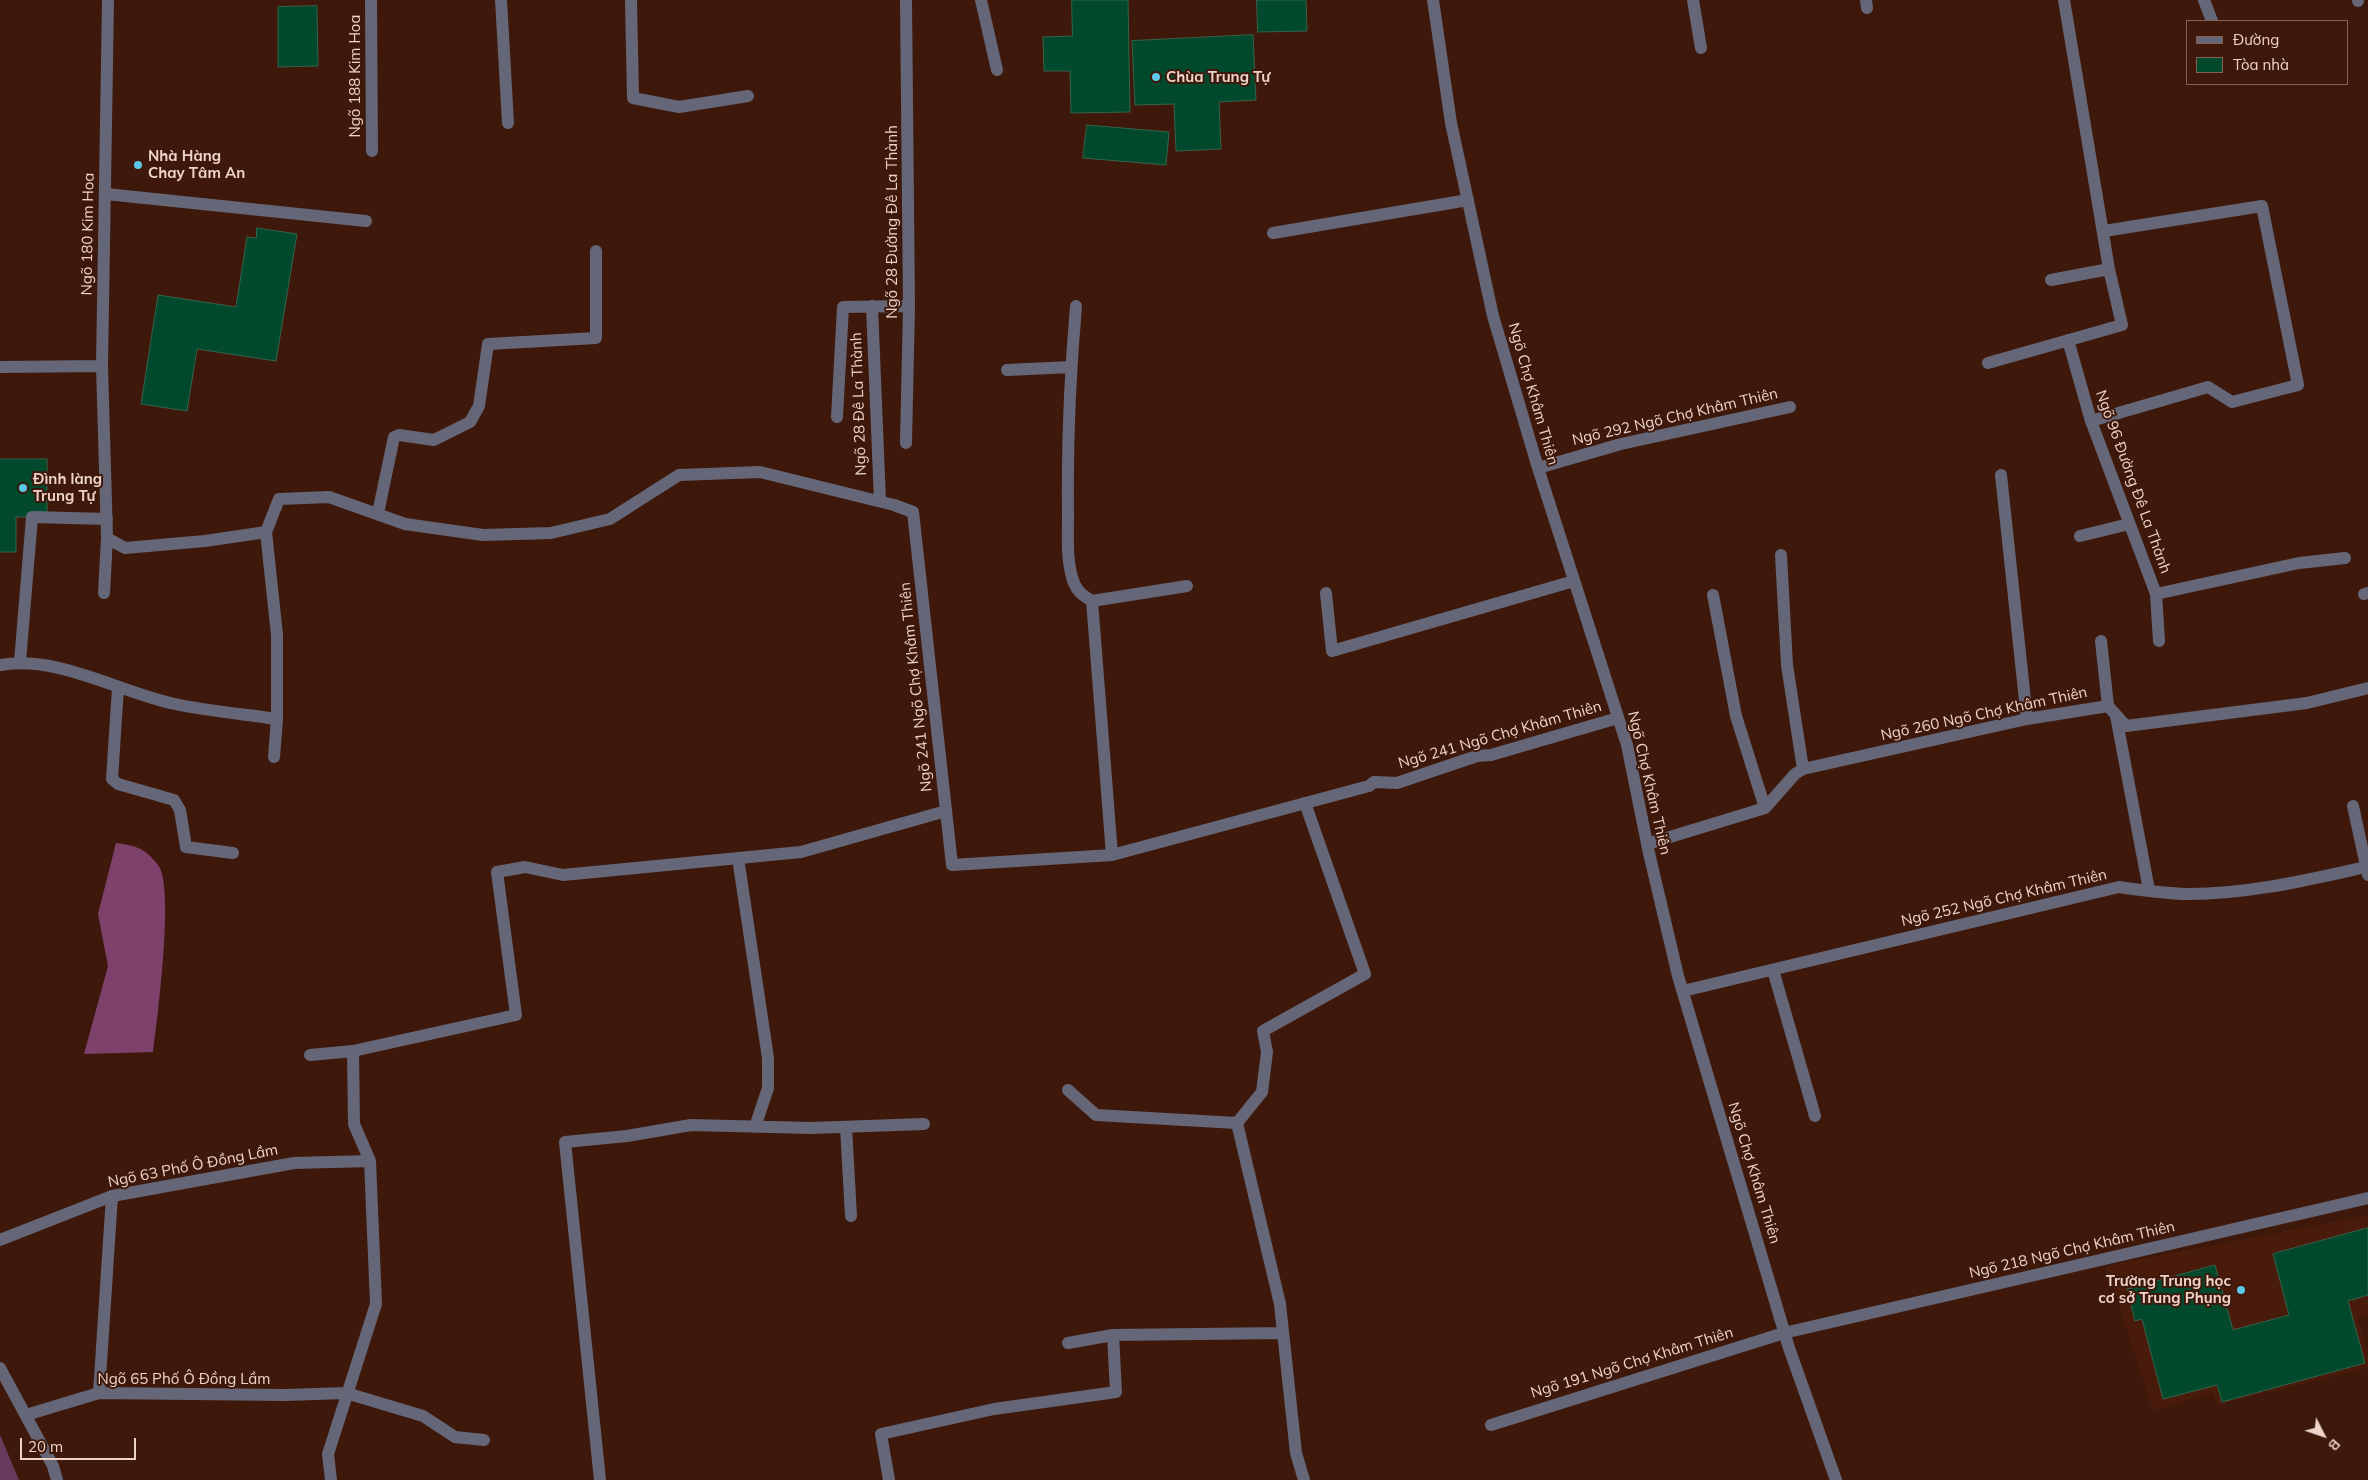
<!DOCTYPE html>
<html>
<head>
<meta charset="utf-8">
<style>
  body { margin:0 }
  #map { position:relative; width:2368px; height:1480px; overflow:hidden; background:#3e190b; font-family:Mulish,sans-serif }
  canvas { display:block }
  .legend { position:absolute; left:2186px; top:20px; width:162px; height:65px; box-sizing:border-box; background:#3e190b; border:1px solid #846357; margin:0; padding:6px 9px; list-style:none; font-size:15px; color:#edd3ca }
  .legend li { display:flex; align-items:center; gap:10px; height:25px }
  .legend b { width:25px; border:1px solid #846357 }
  .north { position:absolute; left:2298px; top:1410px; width:50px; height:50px; -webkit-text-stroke:4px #3e190b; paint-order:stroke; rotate:131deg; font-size:14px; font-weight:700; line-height:20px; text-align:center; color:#edd3ca }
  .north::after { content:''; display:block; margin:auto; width:18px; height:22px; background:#edd3ca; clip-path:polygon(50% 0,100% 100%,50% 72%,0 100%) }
  .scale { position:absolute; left:20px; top:1438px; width:116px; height:22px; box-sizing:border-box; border:2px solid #edd3ca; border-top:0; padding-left:6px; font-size:15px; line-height:18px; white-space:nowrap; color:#edd3ca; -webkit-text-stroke:4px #3e190b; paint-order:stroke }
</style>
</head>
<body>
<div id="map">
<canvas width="2368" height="1480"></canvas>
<ul class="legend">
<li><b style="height:6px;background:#656779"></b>Đường</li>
<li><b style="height:14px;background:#01492d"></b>Tòa nhà</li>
</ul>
<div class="north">B</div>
<div class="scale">20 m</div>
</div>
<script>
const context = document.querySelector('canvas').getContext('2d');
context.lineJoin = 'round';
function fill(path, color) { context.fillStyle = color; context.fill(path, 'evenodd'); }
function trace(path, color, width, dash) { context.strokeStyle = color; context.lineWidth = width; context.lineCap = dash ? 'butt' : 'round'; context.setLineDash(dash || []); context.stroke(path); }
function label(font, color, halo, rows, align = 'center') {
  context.font = font + ' Mulish,sans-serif'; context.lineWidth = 4; context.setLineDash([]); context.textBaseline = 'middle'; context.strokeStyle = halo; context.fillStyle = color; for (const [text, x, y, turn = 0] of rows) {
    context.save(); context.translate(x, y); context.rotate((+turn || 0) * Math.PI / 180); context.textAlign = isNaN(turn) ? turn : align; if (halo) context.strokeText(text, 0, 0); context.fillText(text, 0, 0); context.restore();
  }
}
fill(new Path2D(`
  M2368,1215V1314L2358,1317L2368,1356V1368L2217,1405L2213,1393L2153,1411L2106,1266Z`), '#481b0b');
fill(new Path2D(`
  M0,1435L19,1480H0Z`), '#693a5b');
fill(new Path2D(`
  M116,843C136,846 144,847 158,865C175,886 157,1021 153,1052L84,1054L108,966L98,914Z`), '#7e416c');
const building = new Path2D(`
  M1072,0H1128L1130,112L1071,113L1070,71H1044L1043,37L1072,36Z
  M1257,0H1306L1307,31L1258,32Z
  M317,6L318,66L278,67V7Z
  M1253,35L1256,100L1219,102L1221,149L1176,151L1174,104L1135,105L1132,41Z
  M1087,125L1169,132L1166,165L1083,158Z
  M257,228L297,234L276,361L197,349L187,411L141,404L158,295L236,307L247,237L256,238Z
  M0,459H47V517H16V552H0Z
  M2368,1228V1295L2348,1301L2365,1363L2222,1402L2217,1385L2163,1399L2142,1319L2135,1321L2127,1289L2215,1265L2233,1330L2289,1315L2273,1254Z`);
fill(building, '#01492d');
trace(building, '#36634b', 1);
trace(new Path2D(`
  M371,0L372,151
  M501,0L508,123
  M631,0L633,98L679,107L748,96
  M906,0L909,306L906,443
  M981,0L997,70
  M1433,0L1451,123L1493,316L1538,468L1627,745L1649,853L1678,976L1789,1348L1836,1480
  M1693,0L1701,48
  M1866,0L1867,8
  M2204,0L2212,21
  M2358,0V1
  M106,194L366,221
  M1273,233L1468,200
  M2051,280L2109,269
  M872,306L880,501
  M1076,306C1070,375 1067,445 1068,515C1068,537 1066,562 1074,583C1078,593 1084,596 1092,601L1112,855
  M2068,340L2091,421L2156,594L2299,563L2345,558
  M1988,363L2122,325L2109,269L2064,0
  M102,366L107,538L104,593
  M0,367L102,366L108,0
  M1007,370L1071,367
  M837,417L843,307L909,306
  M2091,421L2208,387L2232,402L2298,385L2262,206L2104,231
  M1538,468L1621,444L1790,407
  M2001,475L2027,719
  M378,513L394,437L399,435L434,440L470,422L479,406L488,344L596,338V251
  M266,532L277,635V719L274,757
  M2080,536L2129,524
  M107,538L125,548L205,541L266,532L279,499L329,497L405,524L483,535L551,533L610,519L679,475L760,472L894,505L913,512L952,865L1112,855L1369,786L1374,782L1397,783L1477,756L1491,755L1618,718
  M1781,555L1787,665L1803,769
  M1326,593L1332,651L1574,581
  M2156,594L2159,641
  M2364,594L2368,593
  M1713,595L1736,716L1765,808
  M1092,601L1187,586
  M2101,641L2108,706
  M20,662L32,517L107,519
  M0,665C59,655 118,692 175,704C208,711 243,714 277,719
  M118,688L112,779L118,784L174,800L180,810L186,847L233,853
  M2116,716L2149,890
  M2353,806L2368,875
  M1647,844L1765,808L1795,774L1803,769L2027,719L2108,706L2126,726L2307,703L2368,688
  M738,858L768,1058V1088L755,1127
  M1773,970L1815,1116
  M1683,991L2119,887C2140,890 2162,893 2184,894C2245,895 2307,880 2366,867
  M310,1055L353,1051
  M1068,1090L1096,1115L1237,1123L1262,1092L1267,1052L1263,1031L1365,974L1305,803
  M1237,1123L1280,1304L1296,1453L1304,1480
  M846,1127L851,1216
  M0,1240L112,1196L294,1163L370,1161
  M1068,1343L1113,1335
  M0,1368L53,1466L57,1480
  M99,1393L112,1196
  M26,1415L99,1393L285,1395L346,1393L423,1416L455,1437L484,1440
  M1491,1425L1784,1333L2368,1198
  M331,1480L328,1454L376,1304L370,1161L354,1124L353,1051L516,1015L497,872L525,867L563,875L801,852L946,811
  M600,1480L565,1142L627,1136L691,1125L811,1128L924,1124
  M889,1480L881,1434L994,1409L1116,1392L1113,1335L1283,1333`), '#656779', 12);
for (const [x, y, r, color] of [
  [1156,77,5,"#5bc8e7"],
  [138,165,5,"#5bc8e7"],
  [23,488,5,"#5bc8e7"],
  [2241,1290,5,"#5bc8e7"]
]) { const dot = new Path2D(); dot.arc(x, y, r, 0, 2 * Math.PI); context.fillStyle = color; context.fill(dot); trace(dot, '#3e190b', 2); }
label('15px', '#edd3ca', '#3e190b', [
  ["Ngõ 188 Kim Hoa",355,76,-90],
  ["Ngõ 28 Đường Đê La Thành",892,222,-90],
  ["Ngõ 180 Kim Hoa",88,234,-89],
  ["Ngõ Chợ Khâm Thiên",1533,394,74],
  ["Ngõ 28 Đê La Thành",859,404,-92],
  ["Ngõ 292 Ngõ Chợ Khâm Thiên",1675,417,-13],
  ["Ngõ 96 Đường Đê La Thành",2133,482,70],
  ["Ngõ 241 Ngõ Chợ Khâm Thiên",916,687,-96],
  ["Ngõ 260 Ngõ Chợ Khâm Thiên",1984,714,-12],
  ["Ngõ 241 Ngõ Chợ Khâm Thiên",1500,735,-16],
  ["Ngõ Chợ Khâm Thiên",1649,783,77],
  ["Ngõ 252 Ngõ Chợ Khâm Thiên",2004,898,-13],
  ["Ngõ 63 Phố Ô Đồng Lầm",193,1166,-11],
  ["Ngõ Chợ Khâm Thiên",1754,1173,73],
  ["Ngõ 218 Ngõ Chợ Khâm Thiên",2072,1250,-13],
  ["Ngõ 191 Ngõ Chợ Khâm Thiên",1632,1363,-17],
  ["Ngõ 65 Phố Ô Đồng Lầm",184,1379]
]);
label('bold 15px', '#edd3ca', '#3e190b', [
  ["Chùa Trung Tự",1166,77],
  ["Nhà Hàng",148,156],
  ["Chay Tâm An",148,173],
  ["Đình làng",33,479],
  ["Trung Tự",33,496],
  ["Trường Trung học",2231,1281,"right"],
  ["cơ sở Trung Phụng",2231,1298,"right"]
], 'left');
</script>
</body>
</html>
